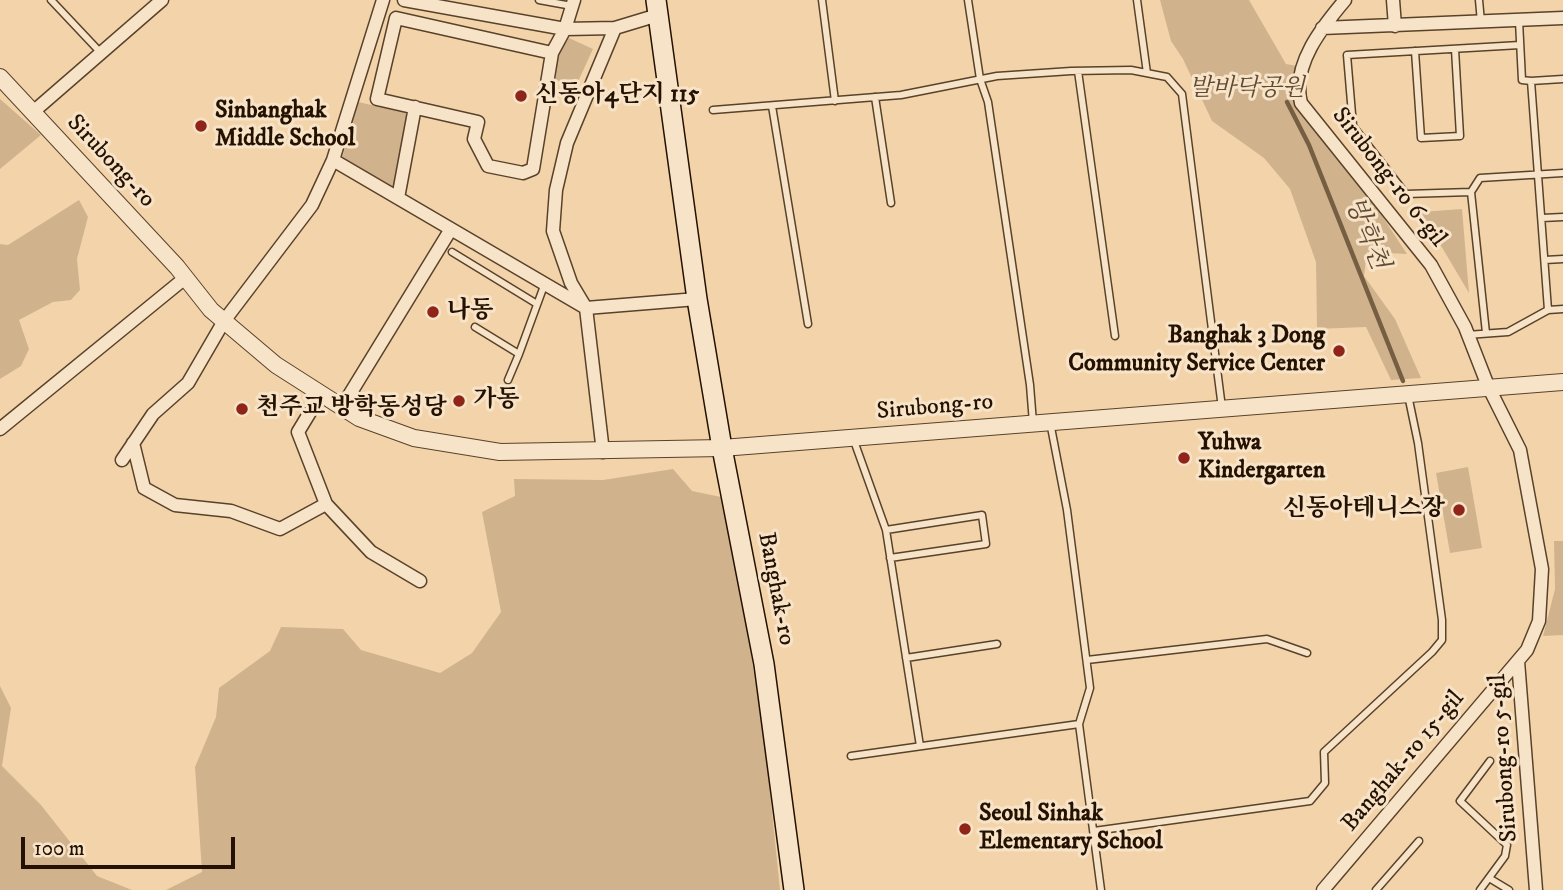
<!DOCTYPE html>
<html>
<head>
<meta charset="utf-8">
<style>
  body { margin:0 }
  #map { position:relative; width:1563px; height:890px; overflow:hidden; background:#f3d4aa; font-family:"IM FELL DW Pica",serif }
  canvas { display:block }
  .scale { position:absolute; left:21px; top:837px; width:214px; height:32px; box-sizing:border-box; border:4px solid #241100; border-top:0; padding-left:9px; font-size:21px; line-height:24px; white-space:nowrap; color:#241100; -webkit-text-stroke:5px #f7e3c8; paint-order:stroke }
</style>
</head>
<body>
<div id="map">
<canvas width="1563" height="890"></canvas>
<div class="scale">100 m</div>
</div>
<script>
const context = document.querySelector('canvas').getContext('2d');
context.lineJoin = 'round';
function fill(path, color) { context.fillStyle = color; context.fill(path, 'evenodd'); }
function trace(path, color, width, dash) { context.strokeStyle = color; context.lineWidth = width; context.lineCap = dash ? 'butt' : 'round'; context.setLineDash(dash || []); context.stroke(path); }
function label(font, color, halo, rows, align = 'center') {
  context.font = font + ' "IM FELL DW Pica","Noto Serif KR",serif'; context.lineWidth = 6; context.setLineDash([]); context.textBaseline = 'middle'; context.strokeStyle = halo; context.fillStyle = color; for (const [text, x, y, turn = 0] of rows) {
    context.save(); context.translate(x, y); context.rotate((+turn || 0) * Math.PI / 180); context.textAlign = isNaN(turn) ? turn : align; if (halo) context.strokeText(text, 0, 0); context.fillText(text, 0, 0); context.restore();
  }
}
fill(new Path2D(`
  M1160,0H1249L1286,64L1297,66L1293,99L1367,193L1407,254L1367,252L1364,276L1395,319L1421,378L1391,380L1366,327L1317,329L1316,262L1290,189L1264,158L1212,121L1183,59L1171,41Z
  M569,38L593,49L576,86L555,80L557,56Z
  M0,99L41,135L0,169Z
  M358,102L407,113L394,189L342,158Z
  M79,200L88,217L77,259L80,290L71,300L53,302L19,320L29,349L21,366L0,379V244L8,245Z
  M1462,209L1469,293L1421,212Z
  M1468,467L1482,548L1450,553L1436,473Z
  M673,469L692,491L721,497L739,573L766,753L780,890H147H166L202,872L195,767L216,717L219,688L270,651L281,627L343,629L361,650L440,673L472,653L501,612L482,512L515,496L514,479L603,480Z
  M1554,541H1563V635L1543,636L1555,589Z
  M0,686L11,708L2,766L41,805L97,876L132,890H0Z`), '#d0b38d');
trace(new Path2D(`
  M1287,102L1309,145L1403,381`), '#765e43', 4.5);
const service = new Path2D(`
  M51,0L101,53
  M539,0L572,6
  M822,0L835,101
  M968,0L980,79L988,102L1030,385L1033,423
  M1137,0L1147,73
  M1479,0L1481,22
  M1520,45L1347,55L1353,126L1406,194L1471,192L1480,178L1563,173
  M1415,51L1421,138L1460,136L1455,49
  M1078,71L1115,336
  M1531,81L1563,79
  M875,97L891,203
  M772,106L808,324
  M713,110L901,95L997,76L1071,71L1131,70L1167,77L1182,94L1222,408
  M1471,192L1486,333
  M1542,218L1563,217
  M452,252L537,304
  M1545,260L1563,259
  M1548,310L1563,309
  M475,327L519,354L545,283
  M1467,335L1508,332L1548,310L1531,81L1522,80L1519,21
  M508,380L519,354
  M1050,422L1067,510L1090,688L1079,724L1101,890
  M853,438L886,530L920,746
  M886,530L982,515L986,544L890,558
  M906,658L997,644
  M1087,660L1267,639L1307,653
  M851,756L1079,724
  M1094,831L1310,801L1325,783L1324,752L1432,652L1442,640V620L1418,443L1408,395
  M1489,878L1509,890
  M1376,890L1419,841
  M1480,890L1505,856L1507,845L1460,801L1490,761`);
const minor = new Path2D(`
  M404,0L565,29L615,28L658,15
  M1393,0L1395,26
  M1322,28L1563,18
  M552,53L396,18L377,99L478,122L474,139L488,166L523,173L533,169L552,53L565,29L574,0
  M33,112L162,0
  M333,160L586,308L697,299
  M398,198L415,107
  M321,394L298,432L326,504L371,552L420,581
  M342,407L451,229
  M0,429L185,278
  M133,443L144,488L175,505L231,511L280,529L326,504
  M603,452L586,308L571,283L553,231L556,190L567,143L615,28
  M122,460L153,414L188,383L224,321L312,205L333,160L383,0
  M1518,661L1536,890
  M1323,890L1527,650L1539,621L1542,569L1520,450L1488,386L1465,327L1431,265L1301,103C1291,65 1323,26 1345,0`);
const tertiary = new Path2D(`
  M0,77L177,267L211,310L276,365L359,418L414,438L500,452L722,448L1563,382`);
const secondary = new Path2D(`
  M656,0L697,299L722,448L764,664L794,890`);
trace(service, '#58422a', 9);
trace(minor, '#58422a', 15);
trace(tertiary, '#58422a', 18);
trace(secondary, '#241100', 22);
trace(service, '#f7e3c8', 6);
trace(minor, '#f7e3c8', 12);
trace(tertiary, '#f7e3c8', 16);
trace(secondary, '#f7e3c8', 19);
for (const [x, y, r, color] of [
  [521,96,7,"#8f2418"],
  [201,126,7,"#8f2418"],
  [433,312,7,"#8f2418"],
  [1339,351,7,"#8f2418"],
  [459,401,7,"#8f2418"],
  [242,409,7,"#8f2418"],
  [1184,458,7,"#8f2418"],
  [1459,510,7,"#8f2418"],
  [965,829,7,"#8f2418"]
]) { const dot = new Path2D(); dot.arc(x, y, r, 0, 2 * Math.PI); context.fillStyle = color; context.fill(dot); trace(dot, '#f7e3c8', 2.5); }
label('italic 24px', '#604a31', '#f7e3c8', [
  ["발바닥공원",1247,90]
]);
label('bold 24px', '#241100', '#f7e3c8', [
  ["신동아4단지 115",535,96],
  ["Sinbanghak",215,112],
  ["Middle School",215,140],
  ["나동",447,312],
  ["Banghak 3 Dong",1325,337,"right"],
  ["Community Service Center",1325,365,"right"],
  ["가동",473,401],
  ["천주교 방학동성당",256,409],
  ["Yuhwa",1198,444],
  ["Kindergarten",1198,472],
  ["신동아테니스장",1445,510,"right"],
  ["Seoul Sinhak",979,815],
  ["Elementary School",979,843]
], 'left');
label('24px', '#241100', '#f7e3c8', [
  ["Sirubong-ro",110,162,47],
  ["Sirubong-ro 6-gil",1388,178,52],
  ["Sirubong-ro",935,408,-5],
  ["Banghak-ro",775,589,79],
  ["Sirubong-ro 5-gil",1505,758,-94],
  ["Banghak-ro 15-gil",1404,762,-50]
]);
label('italic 26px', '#624b32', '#f7e3c8', [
  ["방학천",1365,234,68]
]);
</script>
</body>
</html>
